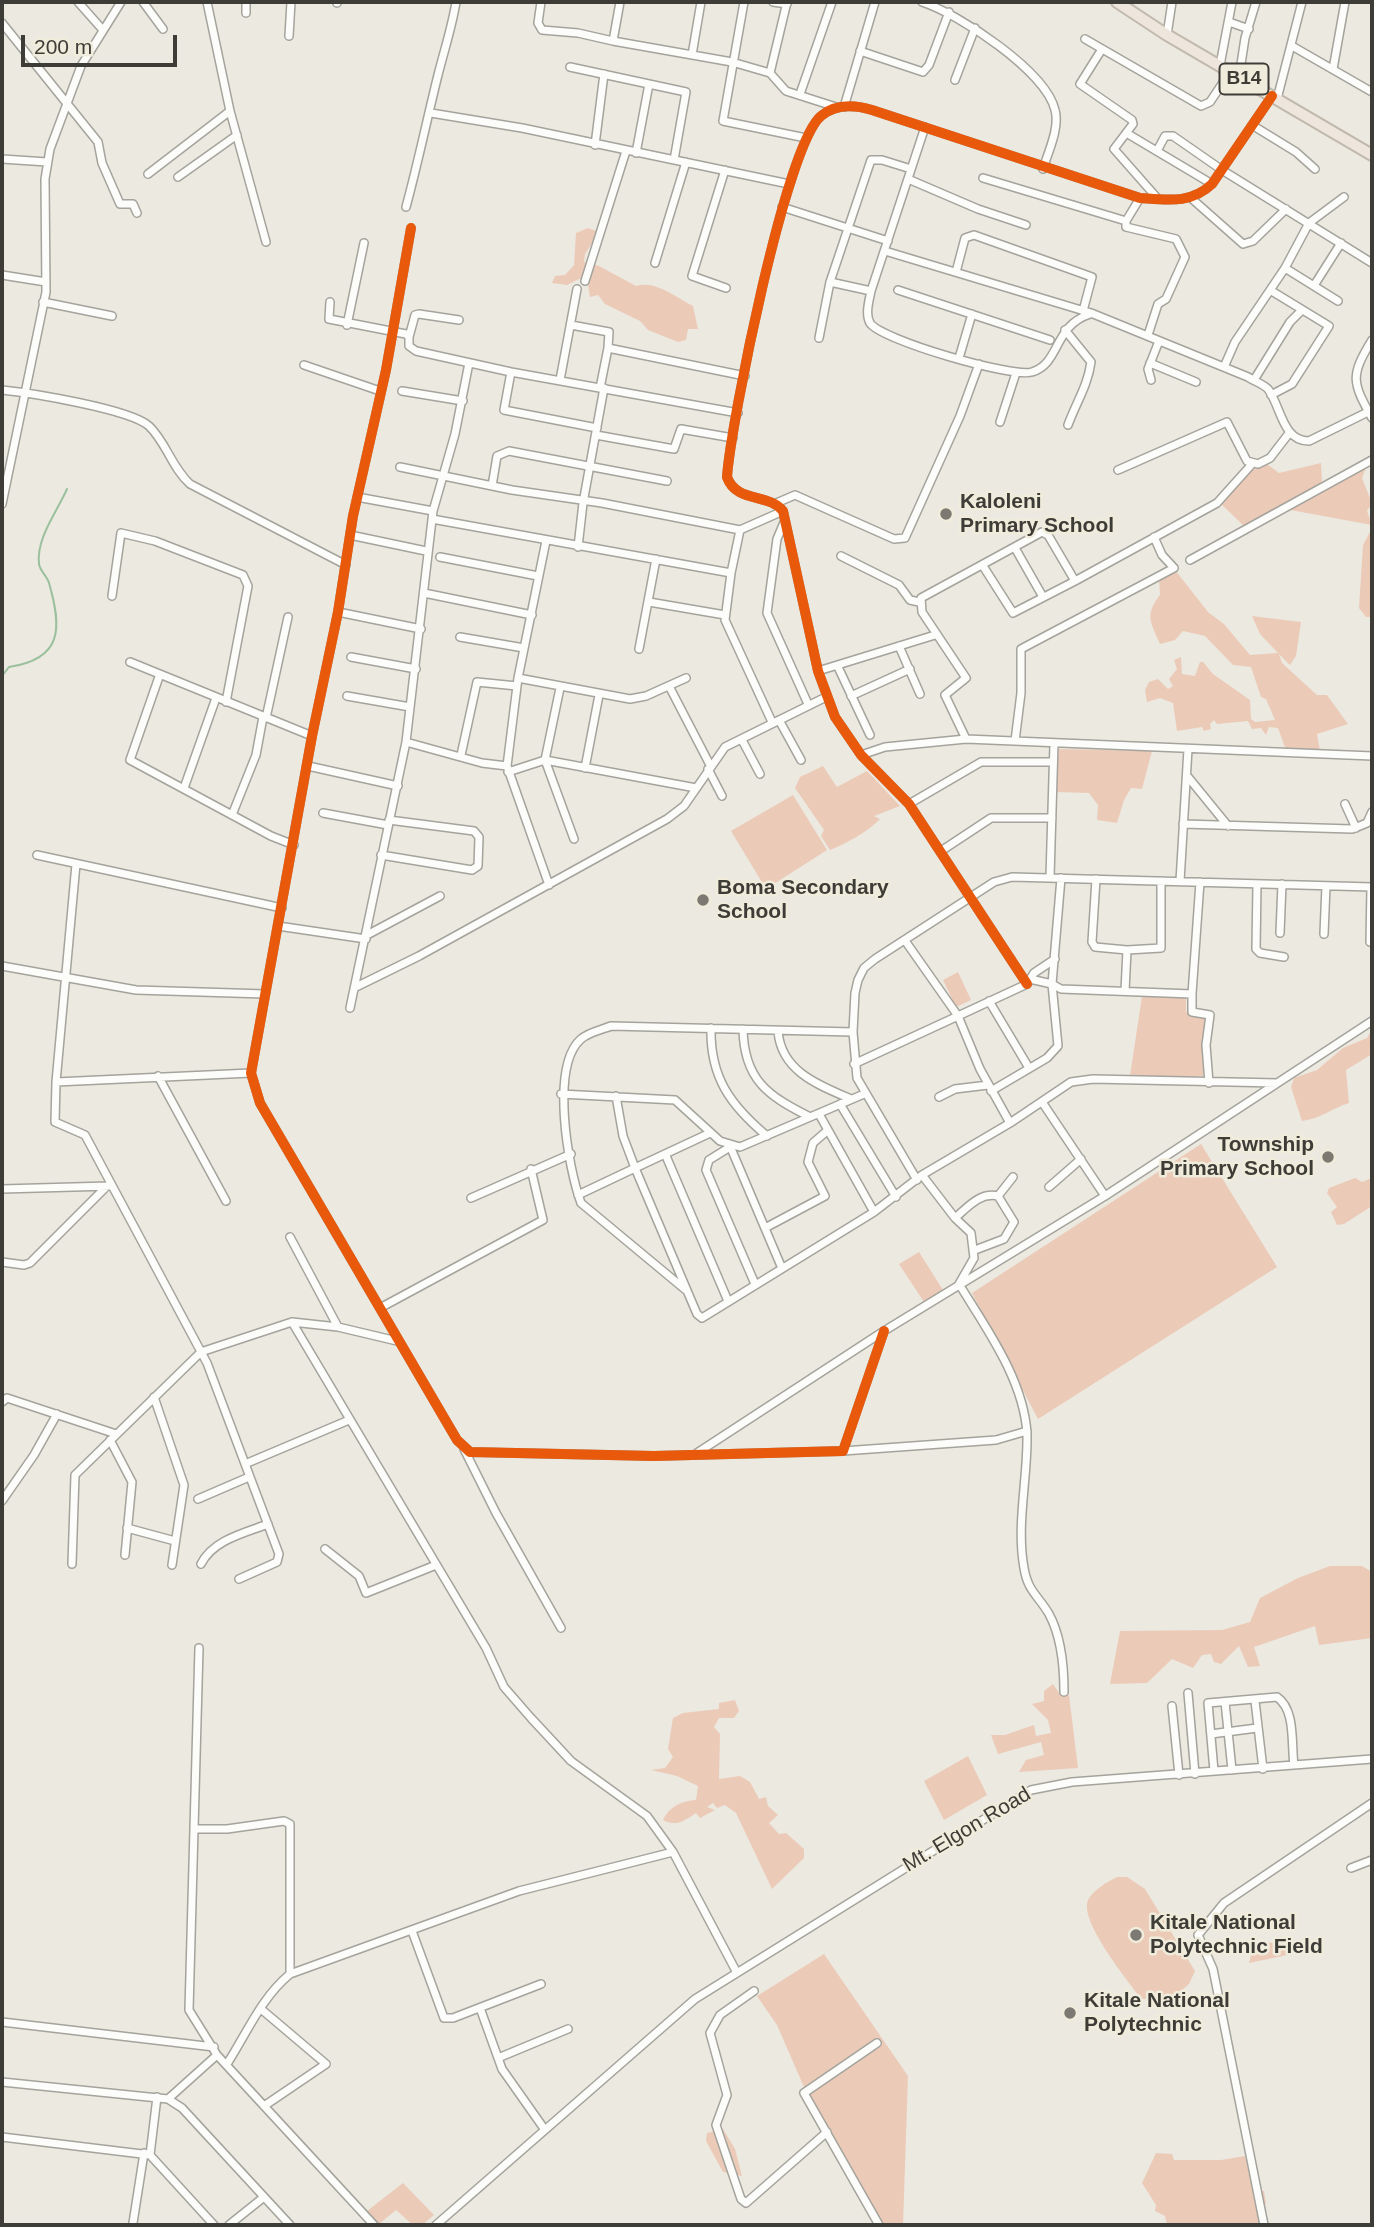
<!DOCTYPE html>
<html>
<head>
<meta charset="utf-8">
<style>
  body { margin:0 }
  #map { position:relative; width:1374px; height:2227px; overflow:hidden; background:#ece9e0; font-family:Helvetica,sans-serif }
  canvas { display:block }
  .frame { position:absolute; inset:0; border:4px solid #3e3c36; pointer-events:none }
  .scale { position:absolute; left:21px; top:35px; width:156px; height:32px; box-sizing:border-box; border:4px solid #3e3c36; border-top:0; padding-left:9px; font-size:21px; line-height:24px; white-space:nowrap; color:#3e3c36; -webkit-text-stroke:5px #f0ecdc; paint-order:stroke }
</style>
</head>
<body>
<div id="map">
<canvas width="1374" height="2227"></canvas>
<div class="frame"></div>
<div class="scale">200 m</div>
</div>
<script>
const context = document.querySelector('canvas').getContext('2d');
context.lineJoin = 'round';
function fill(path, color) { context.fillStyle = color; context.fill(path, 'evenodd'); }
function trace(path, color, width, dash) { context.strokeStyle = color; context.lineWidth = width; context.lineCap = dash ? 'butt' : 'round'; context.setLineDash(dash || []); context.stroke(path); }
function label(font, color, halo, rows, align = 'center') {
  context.font = font + ' Helvetica,sans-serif'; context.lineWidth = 5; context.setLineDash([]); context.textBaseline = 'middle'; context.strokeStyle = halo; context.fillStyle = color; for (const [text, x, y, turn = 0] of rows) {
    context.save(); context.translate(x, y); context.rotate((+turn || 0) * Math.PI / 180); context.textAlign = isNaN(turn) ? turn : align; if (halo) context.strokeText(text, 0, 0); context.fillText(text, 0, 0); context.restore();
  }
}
fill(new Path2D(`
  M588,228L599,232L585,254L584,262L599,266L636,286C655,280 676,297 693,306L698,329H688L686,340L678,342L648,330L640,321L605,304L598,295L590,297L587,279H579L567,285L552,283L555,276L565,275L574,265L576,233Z
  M1321,463L1322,481L1318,485L1244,526L1220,503L1251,470L1267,464L1279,473Z
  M1367,465L1362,478L1372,503L1367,511L1372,525L1285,509Z
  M1370,532L1372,533V617H1366L1359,608L1363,545Z
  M1175,570L1208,612L1224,624L1250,655L1278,653L1260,634L1252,616L1301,622L1296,656L1290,665L1279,654L1282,663L1317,695H1327L1348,724L1317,734L1320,751L1286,750L1278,728L1269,727L1266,735L1261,728L1252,729L1248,721L1217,724L1214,720L1210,724L1211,729L1204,731L1202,727L1177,731L1173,703L1160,698L1147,702L1145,690L1149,682L1158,679L1168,689L1173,686L1169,679L1177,669L1174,660L1181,657L1182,674L1195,676L1200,662H1203L1213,674L1250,700L1251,719L1255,722L1275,720L1266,699L1261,697L1251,667L1233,665L1205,636L1183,631L1175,640L1160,644C1151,623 1144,615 1160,595L1159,579Z
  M1059,749L1152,751L1142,789L1131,788L1124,800L1117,823L1097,820L1098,805L1089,793L1055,792Z
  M823,766L837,787L867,771L900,806L874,816L880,819C866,833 849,842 830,850L821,836L824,830L795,788L800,777Z
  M793,795L827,850L766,889L731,831Z
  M958,972L971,1000L956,1007L943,980Z
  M1142,996L1186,998V1012L1209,1018L1203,1076H1130Z
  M1372,1030V1054L1346,1070L1349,1103C1330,1109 1323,1118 1302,1121L1291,1087L1294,1078L1317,1070L1343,1048L1367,1038Z
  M1201,1144L1277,1267L1038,1419L972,1293Z
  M1355,1178L1362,1182L1372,1178V1206L1344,1224L1337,1225L1331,1212L1337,1207L1327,1193L1329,1188Z
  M919,1252L943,1290L924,1302L899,1264Z
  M1330,1566H1362L1372,1572V1638L1319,1645L1315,1626L1254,1647L1260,1666L1248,1667L1239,1646L1221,1664L1214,1662L1211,1654L1202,1655L1193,1668L1172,1659L1147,1683L1110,1684L1120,1631L1222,1630L1250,1622L1260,1598L1298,1578Z
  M1053,1684L1059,1693L1069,1695L1078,1768L1019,1772L1026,1760L1044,1755L1041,1742L998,1754L991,1735H1005L1034,1725L1036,1736L1051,1733L1048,1720L1032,1704L1044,1701V1691Z
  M735,1700L739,1711L734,1718H719L714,1727L720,1734L719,1779L740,1776L750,1782L759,1799L766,1797L768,1806L778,1815L769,1823L779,1834L786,1833L804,1849V1858L772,1889L736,1813L725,1805L717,1808L713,1803L707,1807L715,1810L700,1818L696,1813C684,1821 677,1827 663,1820C669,1807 681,1801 696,1800L698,1786L677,1776L651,1770L665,1768L673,1757L668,1749L673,1718L683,1713L719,1709V1703Z
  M968,1756L987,1795L944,1820L924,1781Z
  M1117,1877H1127L1145,1889L1195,1971L1189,1984L1173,1998L1141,1999C1128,1980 1079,1922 1088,1900C1093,1890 1107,1882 1117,1877Z
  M1298,1940L1316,1949L1249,1963L1252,1951L1260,1941L1279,1944Z
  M824,1954L908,2076L903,2225H882L807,2094L777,2025L757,1996Z
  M723,2129L735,2149L742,2176L723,2172L706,2141L707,2133Z
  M1156,2153L1172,2154L1174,2160H1221L1245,2156L1253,2191H1264L1266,2204L1257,2205L1261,2225H1167L1165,2216L1155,2211L1156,2205L1142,2183Z
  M403,2183L434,2215L422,2225H413L396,2210L378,2225L367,2211Z`), '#eccab8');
trace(new Path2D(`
  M2,676L9,667C63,659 62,628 49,583C47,576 40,571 39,564C36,538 57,512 67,489`), '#9bc09e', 2);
const minor = new Path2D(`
  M78,2L102,29
  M143,2L163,29
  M207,2L230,111L266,242
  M246,2V13
  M541,2L538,23L542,30L578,33L613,41
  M620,2L613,41L732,62L770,73
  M744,2L723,121L806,138
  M773,2L787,4
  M922,2C959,14 1046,71 1055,110C1060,128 1048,152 1043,169
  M337,3V2
  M1229,22L1249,29
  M2,23L98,142L102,163L120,204H133L137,213
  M1167,35L1172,2
  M289,36L291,2
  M1085,39L1201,106L1210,102L1230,72
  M1292,46L1372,92
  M1102,49L1080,84L1132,120L1133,124L1114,149L1158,199
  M860,51L923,72L929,65L949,12
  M692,55L701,2
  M1220,65L1232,2
  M570,67L686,92L674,160
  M1333,69L1345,2
  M770,73L786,91L836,107
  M770,73L787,2
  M1239,77L1245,38L1256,2
  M955,80L975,28
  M800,94L832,2
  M1277,99L1302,2
  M844,107L875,2
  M431,113L522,128L789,184
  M1252,125L1296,152L1315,169
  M925,127L871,291C869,301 865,314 870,323C881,340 1012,378 1032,372C1061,363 1053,326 1090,314
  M1128,134L1212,184
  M595,145L604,74
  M1157,151L1165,136H1173L1222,170L1372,263
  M636,153L649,84
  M2,159L47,162
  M725,170L692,276L726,288
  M148,174L230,111
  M178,177L237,135
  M983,178L1126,221
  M908,179L978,209L1026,225
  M1140,198L1126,221V227L1176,239L1185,257L1166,299L1158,304L1148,335
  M1191,198L1243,244L1253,241L1286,209
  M406,207C418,163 427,119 438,75C444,51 452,27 456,2
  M782,207L888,241
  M411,228L386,370L353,516L338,612L312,736L251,1073L260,1103L457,1440L470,1452L654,1456L843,1451L884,1331
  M885,251L1091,313L1248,377C1254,381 1263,384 1268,389C1281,406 1282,441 1309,441L1372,410
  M655,263L686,162
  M1285,268L1338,301
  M956,272L965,238L974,235L1092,277L1083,311
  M2,275L46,282
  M585,281L626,151
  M1315,284L1341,243
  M898,290L1050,340
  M1270,290L1329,326L1292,384L1271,395
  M871,291L830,282L871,160H882L911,169
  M43,302L112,316
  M330,302L329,319L406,334L409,337V346L416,351L511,372L738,413
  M347,325L364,243
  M571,325L609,332L608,348
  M1065,330L1091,362C1088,385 1076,403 1068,425
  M409,337L415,315L419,314L459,320
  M819,338L830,282
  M1372,340C1350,376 1352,382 1372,418
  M959,358L972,314
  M1150,363L1196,382
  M304,365L380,391
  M1224,367L1235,342L1285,268L1309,223L1344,197
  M511,372L504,410L597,428
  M560,380L577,289
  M1151,380L1148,369L1159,341
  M1254,380L1290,322L1302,310
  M600,388L608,348L745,376
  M2,390C31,393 130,409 149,426C166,442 172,468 190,484L346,565
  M402,391L463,401
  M1000,422L1016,373
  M596,435L674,449L681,429L733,438
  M400,467L512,490L602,503L740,530
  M1118,470L1227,422L1247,461L1258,464L1270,458L1290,432
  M492,486L497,456L509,451L667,481
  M357,497L433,511
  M2,504L46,292L45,179L50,149L81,66L121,2
  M774,504L795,495L894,539L905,538L960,416L979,364
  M432,519L731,573L725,620L772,722
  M785,520L777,539L767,613L808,704
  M350,535L426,551
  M546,541L518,678L507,766L549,885
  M578,547L583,503L604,388
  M1015,548L1043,597
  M841,556L899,585L910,600L919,602
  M440,557L538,576
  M1190,560L1372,460
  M731,573L740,530L783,511
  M1075,581L1217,503L1252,464
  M424,593L532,615
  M112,596L121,533L155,541L243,575L248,586L226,702
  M649,602L725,615
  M338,612L421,629
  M460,637L524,648
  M899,646L920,694
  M639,649L656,559
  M351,657L416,669
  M130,662L312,736
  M838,667L870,735
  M818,671L935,635
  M160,674L130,760L271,836L294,845
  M518,678L630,699L646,696L686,678
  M669,686L710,765
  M560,688L545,760L696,788
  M347,696L410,707
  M851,696L910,669
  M266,718L288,617
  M779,720L801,760
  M966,739L945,695L966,678L922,612L921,598L1042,532L1048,535L1075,581L1013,613L983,566
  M742,740L760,774
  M1015,741L1021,693V649L1174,568L1162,555L1154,537
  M406,742L482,763L507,766
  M461,755L477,682L517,686
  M861,755L885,747L966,739L1372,756
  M308,766L398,786
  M585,768L599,695
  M708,769L722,796
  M508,772L545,760L574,839
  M1188,777L1228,826
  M184,788L216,698
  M909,804L981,762H1053
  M1345,804L1356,828
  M323,813L388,825
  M232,815L256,755L263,717
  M1183,824L1352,829L1367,823L1372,812
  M941,851L991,818H1052
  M37,855L282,908
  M381,855L472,870L478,866L479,837L474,831L389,820
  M76,864L56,1082L251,1073
  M1050,877L1054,744
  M1061,878L1052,984L1061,989L1192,994L1200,882
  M1096,879L1092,942L1095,947L1127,950L1161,948V881
  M1180,881L1188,749
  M1257,884L1256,949L1260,953L1284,957
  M278,926L366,939
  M1280,933L1282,884
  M1324,934L1326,886
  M367,935L440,896
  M906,942L958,1016L1027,984L1034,973L1055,959
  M1370,942L1371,887
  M2,966L136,990L265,994
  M1027,984L909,804L861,755L835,717L818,671L783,511C769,493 736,503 727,477C731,422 786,145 821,116C835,104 855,105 872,110L1140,198C1168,200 1191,204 1212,184L1272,96
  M356,987L419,956L667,819L684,806L725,747L826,697
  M1125,991L1127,950
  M1192,994V1012L1210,1015L1206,1045L1209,1083
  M989,1001L1029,1068
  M350,1008L406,742L433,511L455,434L469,363
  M711,1028C710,1077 730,1105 767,1136
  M743,1029C744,1080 768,1096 810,1117
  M778,1031C781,1071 818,1085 851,1099
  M854,1064L958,1016L980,1069L1010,1123
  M158,1076L226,1201
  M56,1082L55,1122L85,1135L207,1363L279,1554L277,1562L239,1579
  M991,1091L1047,1058L1058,1046L1052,984L1030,979
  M561,1094L675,1100L720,1141L740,1147L864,1094
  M939,1097L955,1089L988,1085
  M1042,1102L1105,1196
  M840,1104L896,1197
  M819,1114L874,1212
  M710,1133L635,1168L697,1314L702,1318L874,1212L922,1175L1010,1123L1071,1082L1093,1079L1277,1083
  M730,1146L781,1266
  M730,1147L709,1160L706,1170L755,1284
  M666,1156L728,1301
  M922,1175L955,1218L971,1233L974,1258L959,1284C986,1328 1024,1380 1027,1434C1028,1478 1016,1524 1024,1568C1028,1592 1038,1595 1049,1614C1061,1636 1064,1667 1064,1692
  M917,1180L857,1078L853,1032L855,993L858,980L864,968L875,959L994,882L1012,877L1372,887
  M1049,1187L1081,1159
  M2,1189L109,1186
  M578,1195L635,1168L623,1136L616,1096
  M998,1196L1013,1177
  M471,1198L571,1154
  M955,1218C968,1207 980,1192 998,1196L1014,1222L1004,1239L975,1250
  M765,1228L825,1196L808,1162L813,1143L828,1130
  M290,1237L338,1327
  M2,1262L24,1265L30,1263L107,1186
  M687,1291L581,1203C568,1168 550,1066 581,1039C589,1032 601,1030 611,1026L853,1032
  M380,1308L543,1220L531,1169
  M154,1397L184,1485L172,1565
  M2,1402L7,1398L116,1434
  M110,1440L132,1482L125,1555
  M464,1449L496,1513L561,1628
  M843,1451L996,1440L1027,1431
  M697,1453L884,1331L1105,1196L1372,1021
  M245,1464L349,1420
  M198,1499L249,1477
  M2,1501L34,1455L57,1414
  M127,1528L175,1541
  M325,1549L359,1576L366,1593L436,1565
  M72,1564L75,1475L201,1352L210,1349L292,1322L338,1327L397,1341
  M201,1564C213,1540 244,1533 268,1524
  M199,1648L189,2010L217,2055L374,2225
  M1188,1693L1195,1774
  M1255,1701L1263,1769
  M1225,1702L1232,1770
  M1172,1706L1179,1775
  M1211,1734L1257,1728
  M1214,1771L1208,1703L1277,1697C1296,1710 1291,1744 1294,1765
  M195,1829H227L284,1821L290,1824V1974
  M673,1852L736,1971
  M1351,1868L1372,1860
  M412,1931L444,2018H453L541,1984
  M754,1991L720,2015L710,2033L727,2095L716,2125L741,2199L746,2203L827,2132
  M480,2008L502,2069L545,2130
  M261,2009L326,2064L264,2106
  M2,2022L214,2047
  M877,2043L804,2093L879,2225
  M498,2058L568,2029
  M227,2064C247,2033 261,1998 290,1974L519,1891L673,1852L647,1816L571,1761L531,1718L504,1687L486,1648L292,1322
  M2,2082L168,2099L182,2108L290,2225
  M168,2099L217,2055
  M2,2137L150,2155L214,2225
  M150,2155L157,2097
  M133,2223L144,2153
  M229,2225L264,2197
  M436,2225L695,1999L1031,1790L1072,1782L1372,1759
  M1264,2225L1213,1969L1198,1935L1224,1903L1372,1803`);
const highway = new Path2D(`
  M1117,2L1167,35L1372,155`);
trace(minor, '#a4a39c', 10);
trace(highway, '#c1b9ac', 14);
trace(minor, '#fcfcfa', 7);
trace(highway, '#eee6dd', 10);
trace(new Path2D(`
  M411,228L386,370L353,516L338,612L312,736L251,1073L260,1103L457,1440L470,1452L654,1456L843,1451L884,1331
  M1027,984L909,804L861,755L835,717L818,671L783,511C769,493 736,503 727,477C731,422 786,145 821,116C835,104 855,105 872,110L1140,198C1168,200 1191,204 1212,184L1272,96`), '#e8590c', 10);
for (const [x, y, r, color] of [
  [946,514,7,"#7b7972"],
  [703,900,7,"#7b7972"],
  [1328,1157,7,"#7b7972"],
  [1136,1935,7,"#7b7972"],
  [1070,2013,7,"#7b7972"]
]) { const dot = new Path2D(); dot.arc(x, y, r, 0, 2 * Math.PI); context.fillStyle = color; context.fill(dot); trace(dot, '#f0ecdc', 2.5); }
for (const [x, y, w] of [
  [1244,79,49]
]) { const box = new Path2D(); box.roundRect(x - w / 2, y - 15.5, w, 31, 5); context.fillStyle = '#f0ecdc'; context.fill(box); trace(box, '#3e3c36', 2); }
label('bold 19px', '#3e3c36', null, [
  ["B14",1244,79]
]);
label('bold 21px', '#3e3c36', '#f0ecdc', [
  ["Kaloleni",960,502],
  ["Primary School",960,526],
  ["Boma Secondary",717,888],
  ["School",717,912],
  ["Township",1314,1145,"right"],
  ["Primary School",1314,1169,"right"],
  ["Kitale National",1150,1923],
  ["Polytechnic Field",1150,1947],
  ["Kitale National",1084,2001],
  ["Polytechnic",1084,2025]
], 'left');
label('21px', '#3e3c36', '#f0ecdc', [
  ["Mt. Elgon Road",967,1830,-31]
]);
</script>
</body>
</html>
